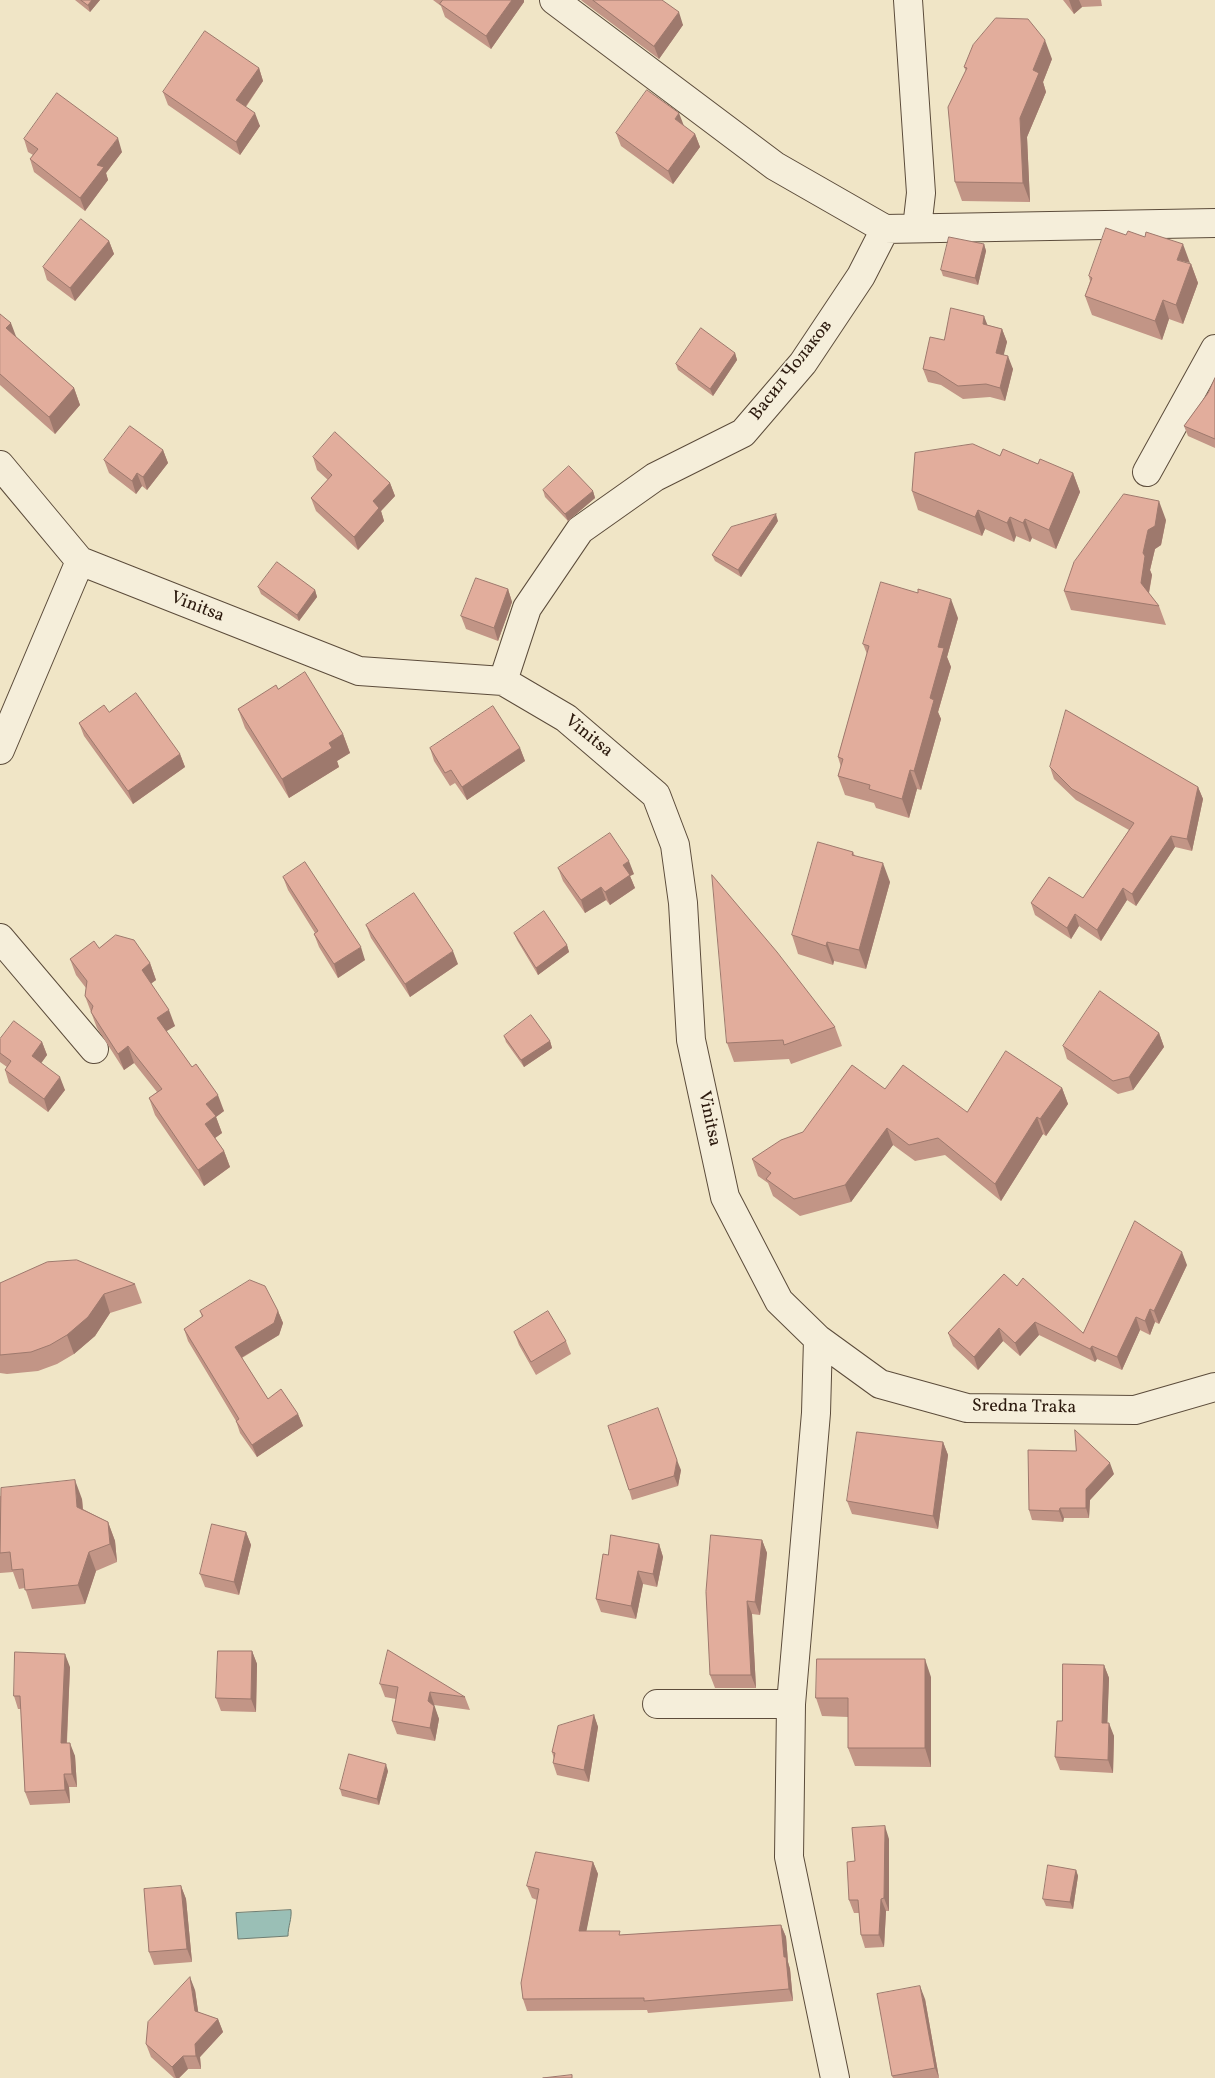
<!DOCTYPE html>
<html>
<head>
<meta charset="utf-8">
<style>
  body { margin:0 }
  canvas { display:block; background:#f0e5c6 }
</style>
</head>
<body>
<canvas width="1215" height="2078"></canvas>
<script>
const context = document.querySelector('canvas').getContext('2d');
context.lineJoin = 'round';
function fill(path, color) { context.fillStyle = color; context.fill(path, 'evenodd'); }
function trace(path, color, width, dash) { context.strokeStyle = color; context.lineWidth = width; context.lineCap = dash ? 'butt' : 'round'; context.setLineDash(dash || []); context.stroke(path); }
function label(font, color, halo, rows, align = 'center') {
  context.font = font + ' Vollkorn,serif'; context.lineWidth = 4; context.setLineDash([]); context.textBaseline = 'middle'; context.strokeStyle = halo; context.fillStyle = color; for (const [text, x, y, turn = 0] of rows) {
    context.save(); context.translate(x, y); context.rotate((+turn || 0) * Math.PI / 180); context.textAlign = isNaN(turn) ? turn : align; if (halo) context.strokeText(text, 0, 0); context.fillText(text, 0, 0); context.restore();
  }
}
const water = new Path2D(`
  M291,1910C292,1919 288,1926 288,1936L238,1939L236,1913Z`);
fill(water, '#9abfb6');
trace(water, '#6e7d72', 1);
const minor = new Path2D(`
  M554,0L775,166L885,229L1215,223
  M908,0L921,193L917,228
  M0,465L80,561L359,671L503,681L566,718L656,795L675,845L683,903L691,1040L725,1197L779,1301L818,1339L880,1384L967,1408L1135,1410L1215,1387
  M1147,472L1215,349
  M503,681L527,608L580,530L655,477L743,433L803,363L861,276L885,229
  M0,750L80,561
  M0,938L94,1049
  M818,1339L816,1413L791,1704L789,1857L835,2078
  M657,1704H791`);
trace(minor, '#5c4c3b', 30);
trace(minor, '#f5eeda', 28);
fill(new Path2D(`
  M75,0H100L90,12Z
  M433,0H524V2L491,49L445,17L441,6Z
  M581,0H662L683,25L659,59L582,1Z
  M1063,0H1101L1102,6L1082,7L1074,14Z
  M1052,59L1043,82L1046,92L1027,137L1030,202L962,201L955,182L966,71L964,67Z
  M259,68L263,81L246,107L260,126L240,155L168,105L163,92Z
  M616,133L695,134L700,147L673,184L621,146Z
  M24,139L122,152L106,173L108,180L85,211L34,172L30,159L33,155L28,152Z
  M109,241L114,254L75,301L47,280L43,267Z
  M984,244L986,251L978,285L943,276L941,270Z
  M1189,264H1191L1198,283L1183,324L1169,319L1162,340L1092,315L1085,296L1090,281L1089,276Z
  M0,314L16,337L74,388L80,405L55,434L0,385Z
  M988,325L1002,329L1007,342L1003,354L1013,369L1005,401L990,397L963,399L941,385L928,382L923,369L944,340Z
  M735,353L737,360L713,396L678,370L676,364Z
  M1215,378V448L1188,436L1184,426L1208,393Z
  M163,450L168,463L147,490L142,486L136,494L109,473L104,460Z
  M1000,456L1038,464L1073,473L1080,492L1056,549L1032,538L1030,542L1016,536L1014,542L985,529L982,536L918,510L912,491Z
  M313,457L390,483L395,496L381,511L384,521L358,550L316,511L311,498L328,480L317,470Z
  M543,490L593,491L595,498L568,521L545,497Z
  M1166,520L1161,545L1155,549L1150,570L1152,575L1149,594L1159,606L1166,625L1071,610L1064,591Z
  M778,521L741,577L715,561L712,555Z
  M258,587L315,590L317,597L299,621L261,594Z
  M508,589L512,602L498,641L466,629L461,616Z
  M958,618L947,657L951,667L938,712L941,719L921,790L917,789L909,818L876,808L874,803L845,795L838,776L841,767L838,757L867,654L863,644Z
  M278,689L343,734L350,753L337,761L339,767L289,798L245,728L238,709Z
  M109,712L180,754L185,767L133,804L84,736L79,723Z
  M430,748H520L525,761L467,800L455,783L450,786L434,761Z
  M1050,767L1198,787L1203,799L1192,851L1175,847L1136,906L1127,900L1101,941L1079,926L1071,939L1035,915L1031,903L1083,898L1129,830L1076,800L1054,779Z
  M853,852L855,856L890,882L866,969L834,961L833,965L798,954L792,935Z
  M558,868L634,874L630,876L635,888L610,905L606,900L585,913L563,881Z
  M283,877L365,960L338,978L319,947L314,934L315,933L288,890Z
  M366,925L458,964L410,997L371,938Z
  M514,933L567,945L569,952L538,975L517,940Z
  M99,948L150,963L156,980L151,983L175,1026L166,1031L224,1111L216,1117L222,1133L215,1138L224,1151L230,1167L204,1186L155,1115L149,1098L157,1092L134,1063L124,1070L97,1028L85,996L86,988L76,975L70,959Z
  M835,1027L842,1046L791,1064L789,1059L734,1062L727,1043Z
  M1159,1033L1164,1047L1133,1090L1118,1094L1067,1059L1063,1046Z
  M504,1036L550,1041L552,1048L524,1067L506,1042Z
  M0,1039L42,1042L47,1055L41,1063L65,1090L48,1112L9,1083L5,1070L7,1067L0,1062Z
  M1062,1088L1068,1104L1046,1136L1043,1134L1001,1201L945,1155L915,1161L893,1145L851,1202L800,1216L773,1196L768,1183L758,1176L752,1159L885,1089L967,1112Z
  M1187,1265L1159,1324L1155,1322L1150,1335L1140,1330L1122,1370L1097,1359L1095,1362L1039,1335L1020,1356L1003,1341L978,1370L953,1346L948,1333L1017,1286L1083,1333Z
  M0,1283L135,1284L142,1303L110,1313L95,1336L74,1354L57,1364L38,1371L7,1374L0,1373Z
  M200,1311H278L283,1323L279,1335L242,1358L268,1399L298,1414L303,1426L257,1457L240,1433L236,1421L188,1341L184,1329L202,1317Z
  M514,1332L566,1341L571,1354L536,1375L519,1345Z
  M943,1442L948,1455L938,1529L852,1514L847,1501Z
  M681,1470L678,1486L632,1500L629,1490Z
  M1114,1474L1090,1500L1089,1518H1064L1063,1522L1032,1520L1029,1510Z
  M0,1496L82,1499L83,1509L108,1522L115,1541L117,1562L96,1571L85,1604L32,1609L25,1588L19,1589L13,1572L0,1573Z
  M246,1532L251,1545L239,1595L205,1587L200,1574Z
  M762,1540L767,1553L760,1615L752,1614L756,1688H715L710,1675Z
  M659,1544L663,1557L657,1587L643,1584L636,1619L601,1612L596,1599Z
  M252,1651L257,1664L256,1712L221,1711L216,1698Z
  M1104,1665L1109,1678L1107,1723L1114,1736L1113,1773L1060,1770L1055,1757L1062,1721Z
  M70,1667L67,1743L75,1756L77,1787H69L70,1803L30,1805L25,1792L21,1709H18L14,1696Z
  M931,1677V1767L855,1766L848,1748V1717L822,1716L816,1698Z
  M380,1684L465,1697L470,1710L434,1705V1707L439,1719L435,1741L397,1734L392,1721L396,1699L385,1697Z
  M594,1715L598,1727L589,1782L557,1775L553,1763L554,1759L552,1752Z
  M388,1771L379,1805L342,1796L340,1789Z
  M889,1839V1911H886L884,1947L865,1948L861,1935L859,1913H854L849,1900L855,1861Z
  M593,1862L598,1874L586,1931L621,1935L781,1925L786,1937L788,1962L790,1969L793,2001L648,2013L647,2010L527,2011L523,1999L537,1900L532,1898L527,1886Z
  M1076,1870L1078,1876L1073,1909L1046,1906L1043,1899Z
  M181,1886L186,1899L192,1962L154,1965L149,1952Z
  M195,1990L198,2012L218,2019L223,2032L200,2057L201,2069H188L179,2078H174L151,2057L146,2044Z
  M925,1999L939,2078H893L892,2076Z`), '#c29586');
fill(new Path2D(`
  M92,0H100L90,12L88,5Z
  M512,0H524V2L491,49L486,36Z
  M1069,0H1079L1082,7L1074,14Z
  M679,12L683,25L659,59L654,46Z
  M1045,40L1052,59L1043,82L1046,92L1027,137L1030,202L1023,183L1020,118L1033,70Z
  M259,68L263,81L241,113L236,100Z
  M255,113L260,126L240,155L236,142Z
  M679,113L684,126L675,119Z
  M695,134L700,147L673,184L668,171Z
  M118,138L122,152L106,173L108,180L85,211L80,198L97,165Z
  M109,241L114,254L75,301L70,288Z
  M984,244L986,251L978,285L975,278Z
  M1183,244L1190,263L1177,260Z
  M1191,264L1198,283L1183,324L1176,305Z
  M1163,300L1169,319L1162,340L1155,321Z
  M984,316L989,329L983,324Z
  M11,323L17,339L6,328Z
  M1002,329L1007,342L1001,366L996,353Z
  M735,353L737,360L713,396L710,389Z
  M1008,356L1013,369L1005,401L1000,388Z
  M74,388L80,405L55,434L49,417Z
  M163,450L168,463L147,490L143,477Z
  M137,473L142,486L136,494L132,481Z
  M1073,473L1080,492L1056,549L1049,530Z
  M390,483L395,496L381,511L384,521L358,550L354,537L373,501Z
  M593,491L595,498L568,521L565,514Z
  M1159,501L1166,520L1161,545L1155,549L1150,570L1152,575L1147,602L1141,583L1143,553L1148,530Z
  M978,510L985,529L982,536L975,517Z
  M776,514L778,521L741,577L738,570Z
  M1010,517L1016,536L1014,542L1007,523Z
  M1025,519L1032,538L1030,542L1023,523Z
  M508,589L512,602L498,641L494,628Z
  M315,590L317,597L299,621L297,615Z
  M951,599L958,618L947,657L951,667L938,712L941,719L921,790L914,771L930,698L938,647Z
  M343,734L350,753L337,761L339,767L289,798L282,779L329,743Z
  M520,748L525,761L467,800L462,787Z
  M180,754L185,767L133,804L128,791Z
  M910,770L917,789L909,818L902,799Z
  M1198,787L1203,799L1192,851L1187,839Z
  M1171,836L1175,847L1136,906L1132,894Z
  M629,861L634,874L630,876L635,888L610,905L605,892L623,865Z
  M883,863L890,882L866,969L859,950Z
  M601,887L606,900L585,913L581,900Z
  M1123,888L1127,900L1101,941L1097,930Z
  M1075,914L1079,926L1071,939L1067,928Z
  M827,942L834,961L833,965L826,946Z
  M567,945L569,952L538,975L536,968Z
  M361,947L365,960L338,978L334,964Z
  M453,951L458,964L410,997L405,984Z
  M150,963L156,980L148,986L142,970Z
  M169,1010L175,1026L162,1034L157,1018Z
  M1159,1033L1164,1047L1133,1090L1129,1077Z
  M550,1041L552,1048L524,1067L521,1060Z
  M42,1042L47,1055L37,1069L32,1056Z
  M128,1046L134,1063L124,1070L118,1054Z
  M60,1077L65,1090L48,1112L44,1099Z
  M1062,1088L1068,1104L1046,1136L1040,1119Z
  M218,1095L224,1111L216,1117L222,1133L211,1141L205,1124L206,1104Z
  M1037,1117L1043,1134L1001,1201L995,1184Z
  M887,1128L893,1145L851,1202L845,1185Z
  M224,1151L230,1167L204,1186L198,1170Z
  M1182,1252L1187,1265L1159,1324L1154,1311Z
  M104,1294L110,1313L95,1336L74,1354L67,1335Z
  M1150,1309L1155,1322L1150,1335L1145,1321Z
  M278,1311L283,1323L279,1335L239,1359L235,1347Z
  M1136,1317L1140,1330L1122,1370L1117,1357Z
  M1035,1322L1039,1335L1020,1356L1015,1343Z
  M999,1328L1003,1341L978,1370L974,1357Z
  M1092,1346L1097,1359L1095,1362L1090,1349Z
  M298,1414L303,1426L257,1457L252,1445Z
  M943,1442L948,1455L938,1529L933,1516Z
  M677,1460L681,1470L678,1486L674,1476Z
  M1110,1463L1114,1474L1090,1500L1089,1518L1086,1508V1489Z
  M75,1480L82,1499L84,1526L77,1507Z
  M1060,1508L1064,1518L1063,1522L1059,1511Z
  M108,1522L115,1541L117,1562L110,1544Z
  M246,1532L251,1545L239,1595L234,1582Z
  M762,1540L767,1553L760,1615L755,1602Z
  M659,1544L663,1557L657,1587L653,1574Z
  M89,1552L96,1571L85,1604L78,1585Z
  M638,1571L643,1584L636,1619L631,1606Z
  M747,1601L752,1614L756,1688L751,1675Z
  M252,1651L257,1664L256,1712L251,1699Z
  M65,1654L70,1667L66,1756L61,1743Z
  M925,1659L931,1677V1767L925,1748Z
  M1104,1665L1109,1678L1107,1736L1102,1723Z
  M430,1692L439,1719L435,1741L430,1728L428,1701Z
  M594,1715L598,1727L589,1782L584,1770Z
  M1109,1723L1114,1736L1113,1773L1108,1760Z
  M70,1743L75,1756L77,1787L72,1774Z
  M386,1764L388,1771L379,1805L377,1799Z
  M64,1774L69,1787L70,1803L65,1790Z
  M885,1826L889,1839V1911L884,1898Z
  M593,1862L598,1874L584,1943L579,1931Z
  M1076,1870L1078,1876L1073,1909L1070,1902Z
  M181,1886L186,1899L192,1962L187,1949Z
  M881,1899L886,1911L884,1947L879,1935Z
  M781,1925L786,1937L788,1962L790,1969L793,2001L789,1989L784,1957Z
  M190,1977L195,1990L200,2024L195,2011Z
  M920,1986L925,1999L939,2078L935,2068Z
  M218,2019L223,2032L200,2057L201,2069L196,2056L195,2044Z
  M183,2056L188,2069L179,2078H176L172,2067Z`), '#9e796d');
const building = new Path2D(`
  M81,0H92L88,5Z
  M443,0H512L486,36L440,4Z
  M593,0H662L679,12L654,46Z
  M996,18L1028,19L1045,40L1033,70L1039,73L1020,118L1023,183L955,182L948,107L967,68L964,67L973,45Z
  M205,31L259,68L236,100L255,113L236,142L163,92Z
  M647,90L679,113L675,119L695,134L668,171L616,133Z
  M57,93L118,138L97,165L104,167L80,198L30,159L38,149L24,139Z
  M81,219L109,241L70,288L43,267Z
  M1106,228L1126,235L1128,231L1145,237L1146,232L1183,244L1177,260L1191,264L1176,305L1163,300L1155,321L1085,296L1092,278L1089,276Z
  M949,237L984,244L975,278L941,270Z
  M951,308L984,316L983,324L1002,329L996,353L1008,356L1000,388L986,384L958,386L936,372L923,369L930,337L944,340Z
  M0,314L11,323L6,328L74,388L49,417L0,374Z
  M701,328L735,353L710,389L676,364Z
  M1215,378V439L1184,426L1208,393Z
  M130,426L163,450L143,477L137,473L132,481L104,460Z
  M335,432L390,483L373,501L379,508L354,537L311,498L332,475L313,457Z
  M973,444L1000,456L1003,449L1038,464L1040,459L1073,473L1049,530L1025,519L1023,523L1010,517L1007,523L978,510L975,517L912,491L915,453Z
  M569,466L593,491L565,514L543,490Z
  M1124,494L1159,501L1155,526L1148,530L1143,553L1145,556L1141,583L1159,606L1064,591L1074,562Z
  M776,514L738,570L712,555L731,527Z
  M277,562L315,590L297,615L258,587Z
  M476,578L508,589L494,628L461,616Z
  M881,582L918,593V589L951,599L938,647L944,648L930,698L934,700L914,771L910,770L902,799L869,789L870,785L838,776L843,759L838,757L869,646L863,644Z
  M305,672L343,734L329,743L332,748L282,779L238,709L276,685L278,689Z
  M136,693L180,754L128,791L79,723L104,705L109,712Z
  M493,706L520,748L462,787L451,770L445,773L430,748Z
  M1066,710L1198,787L1187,839L1171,836L1132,894L1123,888L1097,930L1075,914L1067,928L1031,903L1049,877L1083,898L1134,823L1072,789L1050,767Z
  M610,833L629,861L623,865L630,875L605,892L601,887L581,900L558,868Z
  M818,842L853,852L852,855L883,863L859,950L827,942L826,946L792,935Z
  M305,862L361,947L334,964L314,934L318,931L283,877Z
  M712,875L777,952L835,1027L784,1045L783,1040L727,1043Z
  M414,893L453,951L405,984L366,925Z
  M544,911L567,945L536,968L514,933Z
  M116,935L134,940L150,963L142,970L169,1010L157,1018L192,1067L196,1064L218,1095L206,1104L216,1116L205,1124L224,1151L198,1170L149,1098L162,1089L128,1046L118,1054L91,1012L93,1006L85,996L87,981L70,959L94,941L99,948Z
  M1100,991L1159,1033L1129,1077L1113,1081L1063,1046Z
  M531,1015L550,1041L521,1060L504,1036Z
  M14,1021L42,1042L32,1056L60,1077L44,1099L5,1070L11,1061L0,1053V1039Z
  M1006,1051L1062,1088L1040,1119L1037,1117L995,1184L938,1138L909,1145L887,1128L845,1185L794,1199L766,1179L771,1173L752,1159L781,1140L803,1132L852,1065L885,1089L903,1065L967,1112Z
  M1135,1221L1182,1252L1154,1311L1150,1309L1145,1321L1136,1317L1117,1357L1092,1346L1090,1349L1035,1322L1015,1343L999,1328L974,1357L948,1333L1004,1274L1017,1286L1023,1278L1083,1333Z
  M77,1260L135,1284L104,1294L88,1317L67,1335L50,1345L31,1352L0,1355V1283L47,1262Z
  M250,1280L265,1286L278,1311L274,1323L235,1347L268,1399L281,1389L298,1414L252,1445L236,1421L239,1419L184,1329L203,1316L200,1311Z
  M548,1311L566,1341L531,1362L514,1332Z
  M658,1408L677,1460L674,1476L629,1490L608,1426Z
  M1075,1430L1110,1463L1086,1489V1508H1060L1059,1511L1029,1510L1028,1450L1076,1451Z
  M857,1432L943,1442L933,1516L847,1501Z
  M75,1480L77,1507L108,1522L110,1544L89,1552L78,1585L25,1590L23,1569L12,1570L10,1552L0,1553L1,1488Z
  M212,1524L246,1532L234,1582L200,1574Z
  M611,1535L659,1544L653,1574L638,1571L631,1606L596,1599L603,1554L608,1555Z
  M711,1535L762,1540L755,1602L747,1601L751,1675H710L706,1592Z
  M388,1650L465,1697L430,1692L428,1701L434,1706L430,1728L392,1721L398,1687L380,1684Z
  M218,1651H252L251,1699L216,1698Z
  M15,1652L65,1654L61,1743H70L72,1774H64L65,1790L25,1792L20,1696H14Z
  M817,1659H925V1748H848V1698H816Z
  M1063,1664L1104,1665L1102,1723H1109L1108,1760L1055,1757L1057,1721H1062Z
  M594,1715L584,1770L553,1763L555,1753L552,1752L558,1726Z
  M349,1754L386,1764L377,1799L340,1789Z
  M885,1826L884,1898L881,1899L879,1935H861L858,1900H849L847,1862L855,1861L852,1828Z
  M536,1852L593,1862L579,1931H620L619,1935L781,1925L784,1957H786L789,1989L644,2001V1998L523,1999L521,1983L539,1889L527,1886Z
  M1048,1865L1076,1870L1070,1902L1043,1899Z
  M181,1886L187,1949L149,1952L144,1889Z
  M190,1977L195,2011L218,2019L195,2044L196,2056H183L172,2067L146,2044L148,2022Z
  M920,1986L935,2068L892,2076L877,1994Z
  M572,2075V2078H543Z`);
fill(building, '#e2ad9c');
trace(building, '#9e796d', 1);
label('18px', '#2b190d', '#f5eeda', [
  ["Васил Чолаков",792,371,-52],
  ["Vinitsa",197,608,21],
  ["Vinitsa",588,737,39],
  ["Vinitsa",708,1119,78],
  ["Sredna Traka",1024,1408,1]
]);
</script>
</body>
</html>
